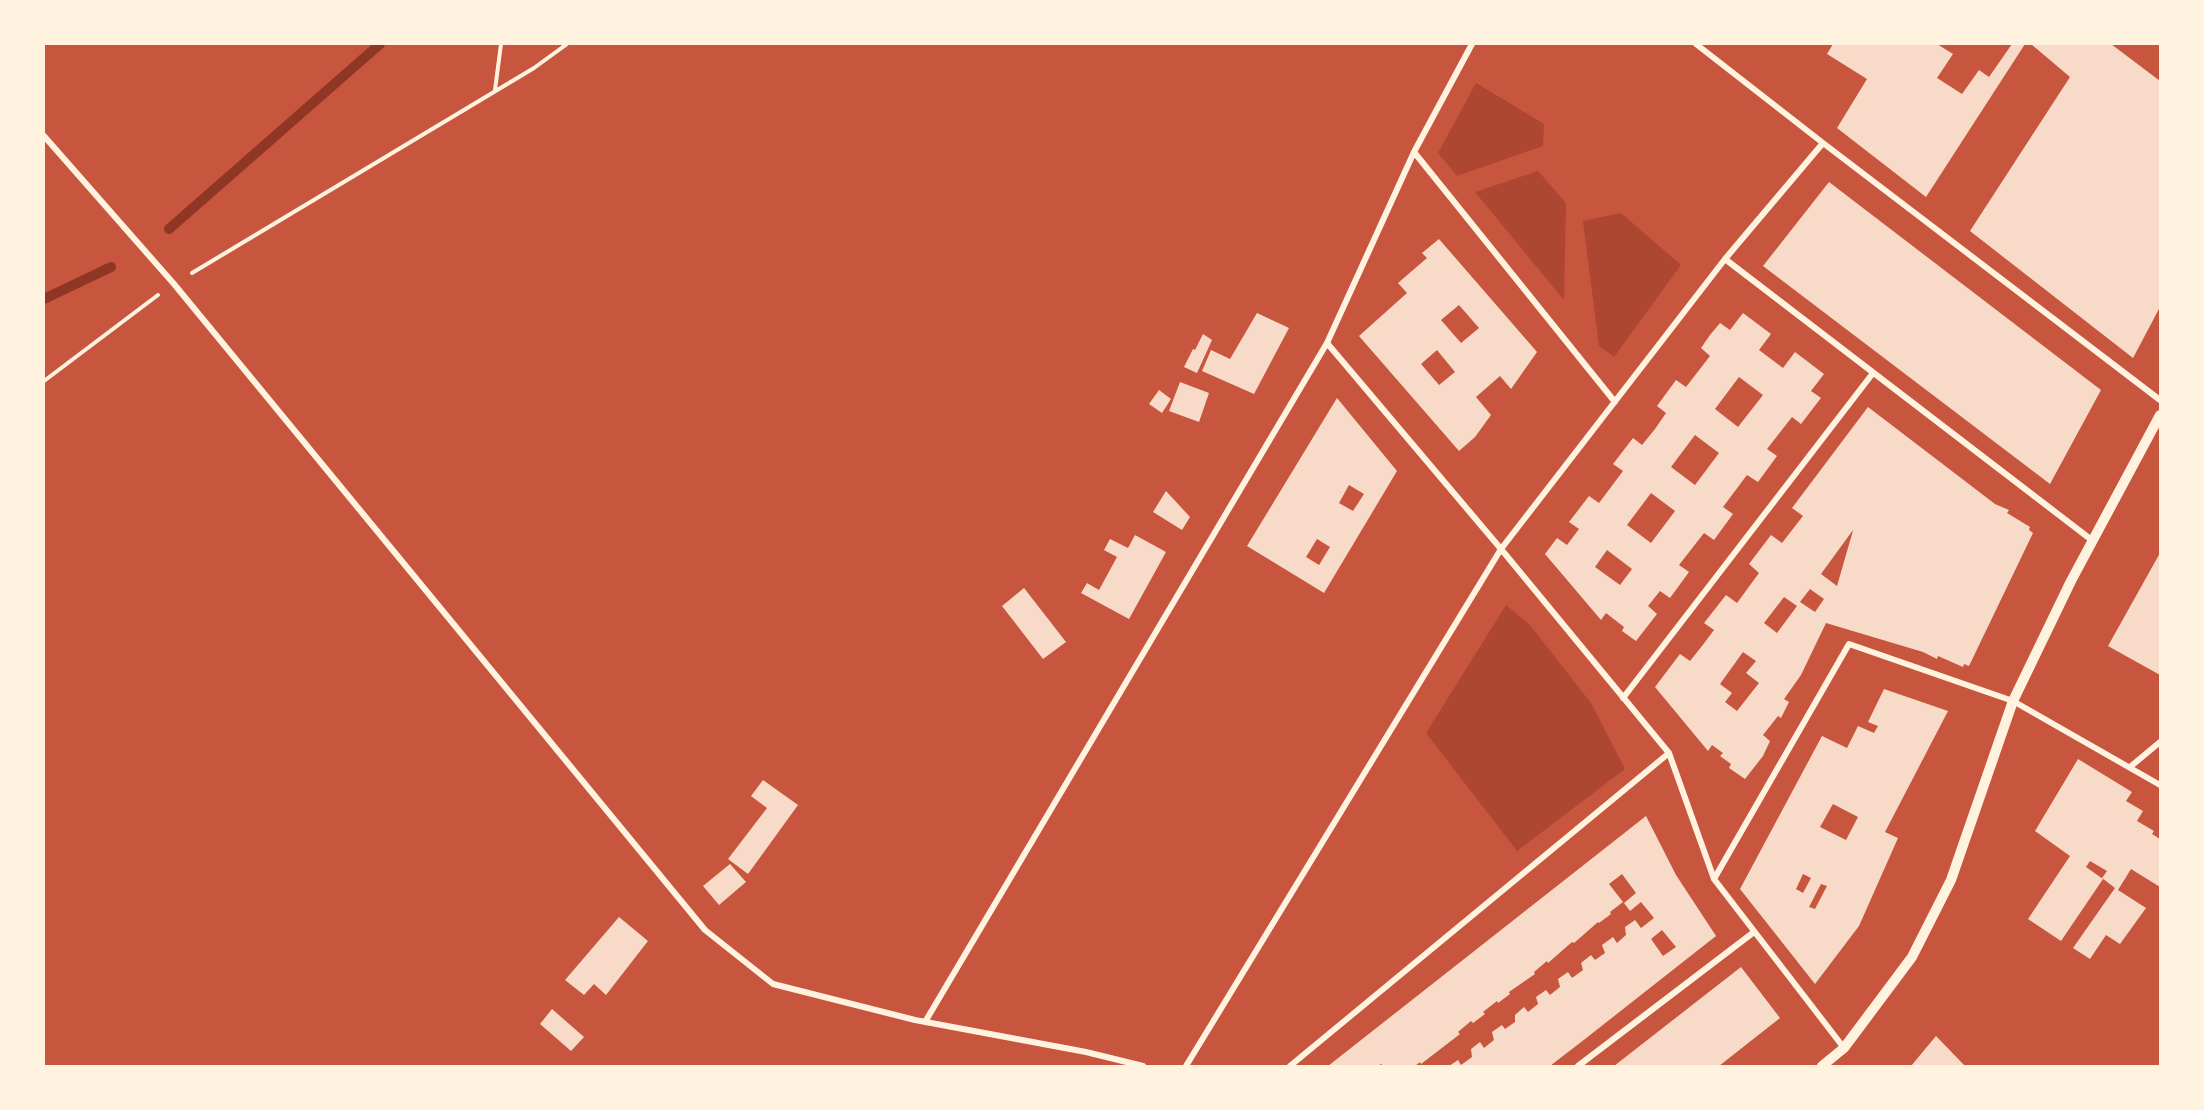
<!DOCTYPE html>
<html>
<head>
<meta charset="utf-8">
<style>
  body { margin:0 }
  #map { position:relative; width:2204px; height:1110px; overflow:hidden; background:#c8553d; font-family:"Sofia Sans Condensed",sans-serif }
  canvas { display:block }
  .frame { position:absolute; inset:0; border:45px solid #fff3e0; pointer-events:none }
</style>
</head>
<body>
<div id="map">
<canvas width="2204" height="1110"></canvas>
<div class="frame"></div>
</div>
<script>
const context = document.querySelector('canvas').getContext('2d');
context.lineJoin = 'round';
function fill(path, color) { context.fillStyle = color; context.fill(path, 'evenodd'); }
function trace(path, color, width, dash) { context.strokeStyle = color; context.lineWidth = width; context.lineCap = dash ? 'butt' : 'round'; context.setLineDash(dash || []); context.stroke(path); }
fill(new Path2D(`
  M1476,83L1544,124L1543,146L1457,176L1438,153Z
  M1538,171L1566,203L1564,300L1475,192Z
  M1621,213L1681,265L1614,357L1599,346L1583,221Z
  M1506,605L1529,624L1591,703L1625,769L1517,851L1426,733Z`), '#ae4732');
trace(new Path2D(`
  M169,229L380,44
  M44,299L111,267`), '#8f3625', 10);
fill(new Path2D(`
  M1833,44H1937L1953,54L1937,78L1962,94L1979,70L1989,77L2012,44H2025L1926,197L1837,128L1867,79L1827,54Z
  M2031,44H2111L2160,81V307L2133,358L1970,231L2070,77Z
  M1829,182L2101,390L2050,484L1763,266Z
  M1439,239L1537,352L1511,389L1500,376L1476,397L1491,415L1475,437L1459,451L1359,336L1407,293L1398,283L1427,258L1422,253ZM1459,305L1479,328L1461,343L1441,320ZM1437,350L1455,372L1439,385L1421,364Z
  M1257,313L1289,328L1254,394L1202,371L1211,350L1230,359Z
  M1743,313L1771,334L1759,350L1783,368L1795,352L1824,374L1811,391L1821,398L1801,424L1792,417L1767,449L1777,456L1758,482L1747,475L1723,507L1733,514L1714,540L1704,533L1679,565L1689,572L1670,598L1660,591L1648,606L1657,614L1636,641L1622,631L1624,627L1606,613L1601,620L1545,554L1557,538L1567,545L1579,529L1569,522L1589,496L1599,503L1623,471L1613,464L1633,438L1642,445L1655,429L1666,413L1657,406L1676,380L1686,387L1710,356L1701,348L1710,335L1720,323L1730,330ZM1739,377L1763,395L1738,427L1715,409ZM1695,435L1719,453L1695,485L1671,467ZM1651,493L1675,511L1651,543L1627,525ZM1607,550L1632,569L1620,585L1595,567Z
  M1203,334L1212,340L1197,373L1184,367L1193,349L1195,350Z
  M1180,382L1209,393L1199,422L1169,411Z
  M1159,390L1171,399L1162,413L1149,404Z
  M1337,398L1397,471L1324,593L1247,546ZM1349,485L1364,494L1353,511L1339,503ZM1317,539L1330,547L1319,565L1306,557Z
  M1868,407L1995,504L2009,510L2007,513L2030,527L2029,530L2033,533L1969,666L1964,664L1963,667L1938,656L1937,659L1923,652L1826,623L1801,675L1784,699L1789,702L1781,718L1778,716L1763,735L1770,741L1763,756L1745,779L1729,768L1731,764L1720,756L1723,753L1712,745L1708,751L1655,687L1680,654L1690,661L1702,646L1714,630L1704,623L1726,595L1737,603L1759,573L1749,564L1771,535L1782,543L1803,516L1792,508ZM1853,530L1852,534L1837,586L1821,574ZM1810,589L1824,599L1815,612L1800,602ZM1784,597L1797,606L1777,633L1764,623ZM1743,652L1756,661L1746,673L1759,683L1737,711L1725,702L1732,693L1720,684Z
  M1166,491L1190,517L1182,530L1153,512Z
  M1135,535L1166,552L1129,619L1081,593L1087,583L1099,590L1117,557L1104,550L1110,539L1128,548Z
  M2160,553V675L2108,646Z
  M1024,588L1066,642L1043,659L1002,606Z
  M1884,689L1948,711L1885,832L1898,838L1859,926L1815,984L1740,889L1822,736L1847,748L1858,726L1874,733L1878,726L1868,722ZM1833,804L1858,817L1846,840L1820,827ZM1803,874L1811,878L1803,893L1796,889ZM1821,884L1827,886L1815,909L1809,907Z
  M2078,759L2132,792L2126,801L2143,811L2137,821L2154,831L2152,834L2160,839V887L2131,869L2118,890L2146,908L2120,944L2106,935L2090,959L2073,948L2115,888L2102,878L2107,871L2090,861L2086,867L2103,879L2061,941L2028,919L2070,856L2035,831Z
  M763,780L798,805L748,874L728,859L767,808L751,796Z
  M1646,816L1676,875L1716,936L1585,1039L1550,1066H1449L1458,1060L1461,1065L1472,1057L1471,1049L1480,1042L1484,1048L1494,1040L1492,1032L1502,1025L1505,1029L1515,1022V1015L1524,1007L1528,1012L1538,1004L1536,997L1546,990L1550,995L1560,987L1558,979L1568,972L1572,978L1583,970L1581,963L1591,955L1595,960L1605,953L1602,945L1613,937L1617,943L1626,935L1625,927L1635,920L1641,928L1654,918L1641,902L1630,911L1624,903L1636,893L1622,874L1609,884L1623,902L1610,912L1611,914L1599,923L1598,922L1574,943L1572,942L1548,963L1547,961L1534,972L1535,974L1509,992L1510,994L1498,1003L1497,1001L1483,1012L1485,1014L1473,1023L1471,1021L1458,1032L1460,1034L1421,1064L1420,1062L1415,1066H1384L1381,1064L1378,1066H1328ZM1662,930L1676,947L1663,956L1651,939Z
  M730,864L746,882L719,905L703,886Z
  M619,917L648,941L606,995L594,984L584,995L565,980Z
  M1741,967L1780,1018L1719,1066H1614Z
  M552,1009L584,1037L571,1051L540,1024Z
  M1936,1036L1965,1066H1911Z`), '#f7dbc8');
trace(new Path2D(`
  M495,90L501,44
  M192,273L534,68L567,44
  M44,381L158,295`), '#fff3e0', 4);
trace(new Path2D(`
  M1696,44L1823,143L2160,400
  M44,136L174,284L705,930L773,984L915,1020L1086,1052L1143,1066
  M1414,152L1615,402
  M1725,259L2093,541
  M1327,343L1501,549L1669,753L1714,879L1844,1048
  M1623,698L1873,373
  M2130,767L2160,742
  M1714,879L1849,644L2013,701L2160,785
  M925,1022L1327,343L1414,152L1472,44
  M1186,1066L1501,549L1725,259L1823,143
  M1290,1066L1669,753
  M1578,1066L1754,932`), '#fff3e0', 6);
trace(new Path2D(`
  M1822,1066L1844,1048L1912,957L1951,880L2013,701L2071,581L2160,415`), '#fff3e0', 10);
</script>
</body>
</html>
